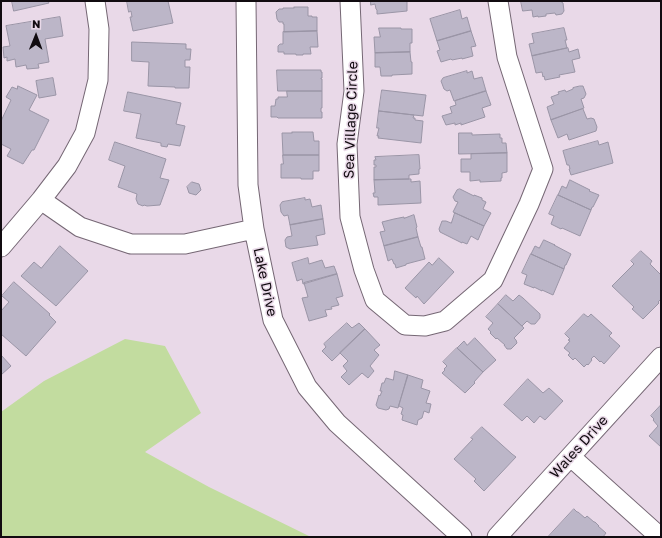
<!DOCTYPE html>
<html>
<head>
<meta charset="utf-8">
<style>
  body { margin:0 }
  #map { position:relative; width:662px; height:538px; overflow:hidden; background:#e9d9e8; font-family:"Golos Text",sans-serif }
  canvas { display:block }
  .frame { position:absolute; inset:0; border:2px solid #110b10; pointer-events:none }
  .north { position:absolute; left:16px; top:16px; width:40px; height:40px; -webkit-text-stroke:3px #e9d9e8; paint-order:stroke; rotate:1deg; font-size:11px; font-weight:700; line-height:16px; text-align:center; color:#110b10 }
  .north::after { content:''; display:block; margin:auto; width:14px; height:18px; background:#110b10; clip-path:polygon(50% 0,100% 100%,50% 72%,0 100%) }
</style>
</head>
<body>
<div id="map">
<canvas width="662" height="538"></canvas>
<div class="frame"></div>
<div class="north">N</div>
</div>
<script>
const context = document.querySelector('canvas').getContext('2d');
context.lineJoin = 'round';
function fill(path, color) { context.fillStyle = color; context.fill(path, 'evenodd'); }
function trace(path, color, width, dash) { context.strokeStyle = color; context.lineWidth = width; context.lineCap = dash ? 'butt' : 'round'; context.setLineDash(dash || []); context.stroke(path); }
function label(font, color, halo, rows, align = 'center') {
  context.font = font + ' "Golos Text",sans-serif'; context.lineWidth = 3; context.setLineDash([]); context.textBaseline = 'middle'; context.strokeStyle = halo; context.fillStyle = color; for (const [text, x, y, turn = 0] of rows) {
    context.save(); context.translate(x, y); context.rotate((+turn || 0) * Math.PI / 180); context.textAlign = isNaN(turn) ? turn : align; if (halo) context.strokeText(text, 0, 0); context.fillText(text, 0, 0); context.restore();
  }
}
fill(new Path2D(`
  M125,339L165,346L201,413L145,452L209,487L311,537H1V412L44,381Z`), '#c2dc9f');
const building = new Path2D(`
  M12,1H48L49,3L14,11Z
  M127,1H168L173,23L133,31L130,17H132L131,11L129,12Z
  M371,1H407V11L377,14V10L376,9L375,4L371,5Z
  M521,1H560L563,3L564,11L562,14L556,15L555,13L546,14V16L538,17V16L533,17L532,10L523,11Z
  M294,7H308V16H312V17H317V31L284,32V24H283V22H279L277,19L276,12L279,9H283V8H294Z
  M460,10L462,19L467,17L471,31L437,41L430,19Z
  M60,17L63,36L45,39L49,62L38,64L39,68L27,69L26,65L16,67L15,59L7,61V57L4,58L3,47L10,46L6,26Z
  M379,28H401V29H412V43H410V52L375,53L374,37H380Z
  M564,28L567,40H565L567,48L532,56L529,44L534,43L532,34Z
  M317,31L318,47H310L311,54H303V55H296V54H284V52H278V46L280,44H283V32Z
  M471,31L476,46L471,47L473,56L462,59V58L452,60L451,59L441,62L437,51L440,50L437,41Z
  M132,42L186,44V49H191L190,60H185V67H190L189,88H175V87L148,86L149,62L132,61Z
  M568,48L569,52L578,49L580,58L572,60L575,72L559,75L560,77L545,80L544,76L543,77L542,72L536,73L532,56Z
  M410,52L411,62H412V74L392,75V76H381L380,67H375V53Z
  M277,70H321V72H322V78H321V79H322V91H278Z
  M467,71V73L472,71L474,79L482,77L486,91L454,101L450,90L447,91L444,89L441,81L443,78Z
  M53,78L56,95L39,98L36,81Z
  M18,86L37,95L29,110L49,120L34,150H32L23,164L7,156L11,149L1,144V121L11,100L6,97L12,87L17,89Z
  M580,86H583L586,94L584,98L581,99L584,108L551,120L547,107L554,104L551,97L559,94L558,92L565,90L566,92L573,89V88Z
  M382,90L426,95L423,116L379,111Z
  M287,91H322V108H321V112H322V118H278L277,117H271V106H275L276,99H278V97H287Z
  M486,91L491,105L482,108L485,117L461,125V123L455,125V123L446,125L442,116L452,113L450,107L456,105L455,101Z
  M128,92L181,103L176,124L185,126L180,146L168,144L167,147L161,146V143L136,138L141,114L124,111Z
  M583,109L587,119L591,118L594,119L597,127L596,131L569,140L567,134L558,138L551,120Z
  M379,111L414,115L413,118H415V120L423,121L421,143L378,138L379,136H377L379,128H377Z
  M292,132H313L314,141H319V155H283L282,133H292Z
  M459,133H472V135L500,134V138H502V143H506L507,153L459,154Z
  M598,141L599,145L608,142L613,163L571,175L569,169H570L569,165H567L563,151Z
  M115,142L166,159L160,178L169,180L160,205L147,206L144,205L143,206L138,204L136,199L137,194L118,187L125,166L109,160Z
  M507,153V172L502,173V178H501V181L480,182V180L470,181V172H461V159H471V154Z
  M283,155H319V171H313V179H301V178H281V164H283Z
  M419,155L420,169H419V174L409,175V179L374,180V167H376V165H374V160H376L375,157Z
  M409,179H411V182L420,181L421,203L378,205V197H374L373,193H375L374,180Z
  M570,180L590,190L589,191L599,195L593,207H592L591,210L558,195L562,186L566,188Z
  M192,182L199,184L201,190L196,195L189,193L187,187Z
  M460,189L474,196V195L482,198V200L486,202L483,209L491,213L484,226L453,212L458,202L455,201L453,197L457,190Z
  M558,195L591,210L580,236L562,228L561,229L551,224L554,216L549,214Z
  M305,198V200L310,199L312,207L321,205L323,219L290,225L288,215L284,216L281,212L280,205L282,202Z
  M455,213L484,226L478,240L471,236L467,244L462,242V243L440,232L439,229L442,221H446L451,223Z
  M414,215L417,227L416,228L418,237L384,246L380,232L385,231L382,222L394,219L404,217V218Z
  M323,219L325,234L316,236L318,245L290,249L286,247L285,240L287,237L292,236L290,225Z
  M418,237L421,247H422L425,259L406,264V265L396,268L395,264H394L392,259L388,261L384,246Z
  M544,240L555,245H554L571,254L566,265H565L564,269L531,254L535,246L539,248Z
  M60,246L88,271L56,306L21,276L34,262L41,268Z
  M641,251L652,261L650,264L661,275V299L658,302L659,303L643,319L632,309L634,307L612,286L634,264L631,261Z
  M531,254L564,269L553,295L542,290V291L534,287V288L524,284L527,275L522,273Z
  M308,258L309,264L322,260L325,268L334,266L337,274L303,284L302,279L297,281L292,263Z
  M439,258L454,272L424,304L417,296L416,298L405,288L429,262L432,265Z
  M337,274L343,296L336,298L339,305L331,307L332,309L325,310L327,316L309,321L302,298L308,297L304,283Z
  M14,282L50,314L49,315L56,322L26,356L1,334V311L9,302L2,296Z
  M506,295L513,301L519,295L523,298L540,314V318L535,324H531L527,321L522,326L498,304Z
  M498,304L524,328L514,338L516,340L517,343L511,349H507L504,345H505L497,338L496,339L490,333L491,332L488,329L493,323L486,317Z
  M584,314L588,317L591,314L612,333L609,336L620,346L604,364L601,361L600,362L594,356L591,359L592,360L588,365L587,364L584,367L575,358L573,360L568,355L570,353L564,348L570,341L568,340L570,339L565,334Z
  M347,323L352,328L359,323L365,329L332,361L322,351L326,347L324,344Z
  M365,329L380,345L374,350L379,355L370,366L374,371L368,378L362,373L349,385L341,377L347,371L343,366L348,361L340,353Z
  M475,338L496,360L483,372L457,348L464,341L467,345Z
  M457,348L483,372L474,382L475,383L465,393L442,373L445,370L444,369L447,366L443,362Z
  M1,355L11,366L1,375Z
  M395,371L408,375L398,408L390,406L389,409L386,410L378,408L376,405L379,395L380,396L382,391H380L382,383H384L386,378L393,380Z
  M408,375L423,380L421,388L430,391L426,403L431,404L429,413L424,411L422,418L418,420L417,425L402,420L403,415L401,414L403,408L399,406Z
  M528,379L543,393L549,388L563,401L545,420L540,416L534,423L527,416L522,421L504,405Z
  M661,405V447L649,436L658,426L653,420L654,419L651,416Z
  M482,427L512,454L516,457L484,491L474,481L476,479L454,459L473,439L471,438Z
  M574,509L577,512H578L585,518L587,516L594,522H595L599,526H598L606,533L603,537H548Z`);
fill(building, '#bcb6c8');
trace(building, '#9a95a6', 1);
const minor = new Path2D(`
  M246,1L248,185L254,229L273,320L307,387L337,423L462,537
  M350,1L354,91L347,144L350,217L364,270L375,300L405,325L425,326L445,321L493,280L529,204L543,169L507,57L498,1
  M41,200L80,227L131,244H185L254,229
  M1,247L41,200L67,166L85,133L98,80L99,29L95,1
  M571,457L660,537
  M497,537L661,357`);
trace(minor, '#756774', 21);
trace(minor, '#fff', 19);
label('14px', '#110b10', '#e9d9e8', [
  ["Sea Village Circle",351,120,-88],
  ["Lake Drive",265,282,78],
  ["Wales Drive",579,447,-48]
]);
</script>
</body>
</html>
